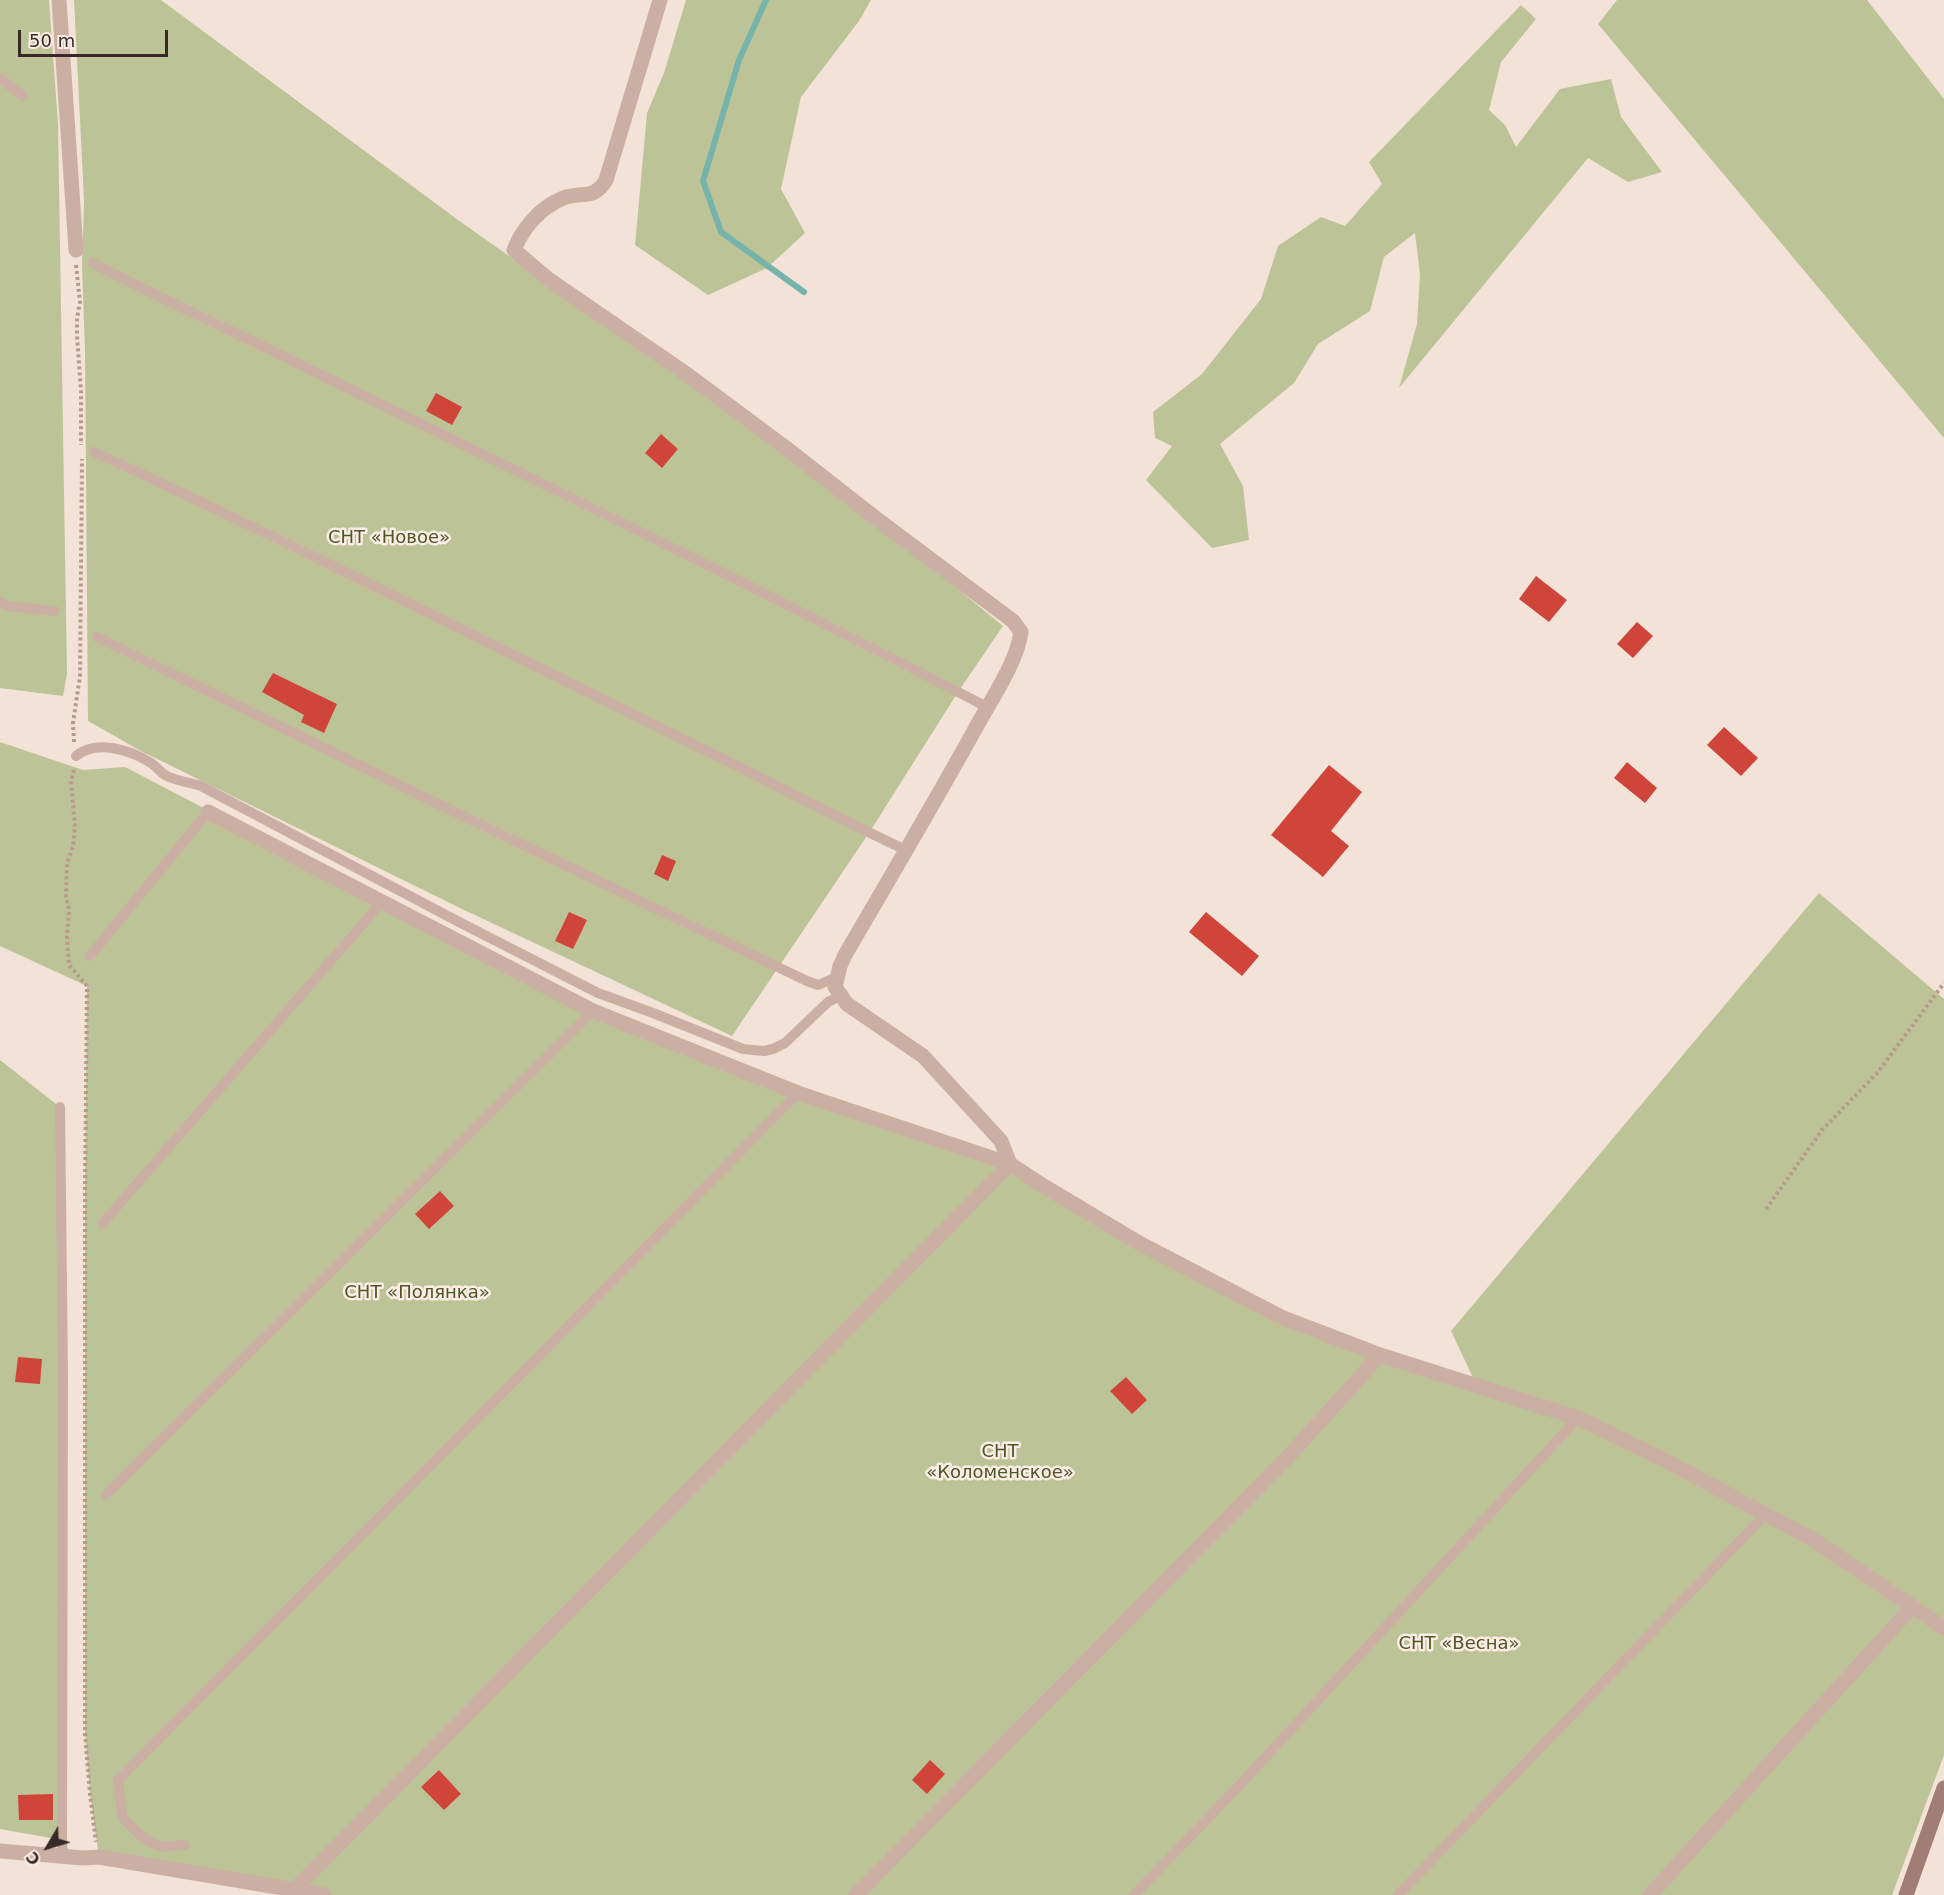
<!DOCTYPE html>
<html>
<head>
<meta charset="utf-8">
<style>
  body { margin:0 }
  #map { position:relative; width:1944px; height:1895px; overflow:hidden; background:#f3e2d8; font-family:"DejaVu Sans",sans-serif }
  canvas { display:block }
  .north { position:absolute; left:18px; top:1817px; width:60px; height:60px; -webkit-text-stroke:4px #fbede5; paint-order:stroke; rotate:232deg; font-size:16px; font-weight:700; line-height:24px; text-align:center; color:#372926 }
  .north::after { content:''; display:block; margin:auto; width:21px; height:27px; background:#372926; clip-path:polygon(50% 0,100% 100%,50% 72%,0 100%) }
  .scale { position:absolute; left:18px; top:30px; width:150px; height:27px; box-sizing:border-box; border:3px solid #372926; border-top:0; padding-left:8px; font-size:18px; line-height:21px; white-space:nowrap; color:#372926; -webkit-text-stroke:4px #fbede5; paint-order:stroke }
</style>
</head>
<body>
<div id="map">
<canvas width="1944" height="1895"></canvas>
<div class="north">С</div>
<div class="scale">50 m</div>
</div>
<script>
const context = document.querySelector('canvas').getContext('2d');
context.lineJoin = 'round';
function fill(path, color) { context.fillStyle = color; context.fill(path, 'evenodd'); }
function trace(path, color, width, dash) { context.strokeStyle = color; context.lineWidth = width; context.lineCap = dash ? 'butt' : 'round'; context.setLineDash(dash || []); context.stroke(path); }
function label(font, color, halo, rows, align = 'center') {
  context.font = font + ' "DejaVu Sans",sans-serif'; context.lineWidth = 5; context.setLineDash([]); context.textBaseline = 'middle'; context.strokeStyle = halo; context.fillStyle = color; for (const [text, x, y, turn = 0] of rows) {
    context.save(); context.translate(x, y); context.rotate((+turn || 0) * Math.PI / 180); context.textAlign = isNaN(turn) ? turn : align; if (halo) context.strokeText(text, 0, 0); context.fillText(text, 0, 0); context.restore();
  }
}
fill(new Path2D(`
  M0,0H49L58,124L67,674L63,696L0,688Z
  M74,0H161L458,220L726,409L941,575L1003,626L958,692L869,833L732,1036L460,908L141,751L88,721L85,350L82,266L84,200Z
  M686,0H871L859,21L801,97L781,189L805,233L767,268L708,295L635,245L647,113L664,73Z
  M1617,0H1867L1944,99V438L1598,24Z
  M1521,5L1536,19L1501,62L1489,110L1505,125L1516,147L1560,89L1611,79L1621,117L1662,172L1628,182L1588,158L1399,388L1417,324L1420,274L1415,233L1384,257L1370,311L1318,344L1294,383L1220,444L1243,486L1249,540L1212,548L1146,480L1172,446L1155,438L1153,412L1202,374L1261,299L1278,246L1321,217L1345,226L1382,184L1369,162Z
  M0,742L83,770L125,767L593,1011L1010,1164L1281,1317L1477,1386L1451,1331L1819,893L1944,999V1755L1892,1895H324L99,1857L90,1794L85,1733V1189L87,986L0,946Z
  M0,1060L60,1107L62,1840L0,1829Z`), '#bcc497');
trace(new Path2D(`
  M766,0L739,60L703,181L721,232L804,292`), '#75b3ab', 6);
fill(new Path2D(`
  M436,393L462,407L452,425L426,411Z
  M661,434L678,449L662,468L645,453Z
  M1536,576L1567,600L1549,622L1519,599Z
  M1637,622L1653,636L1633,658L1617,644Z
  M273,673L337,704L324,733L301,722L304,715L262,692Z
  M1724,727L1758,758L1741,776L1707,745Z
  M1627,762L1657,788L1645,803L1614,778Z
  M1329,765L1362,792L1331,831L1349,846L1323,877L1271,835Z
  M662,855L676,861L668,881L654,874Z
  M569,912L587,920L573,949L555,941Z
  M1206,912L1259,956L1242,976L1189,932Z
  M440,1191L454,1206L429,1229L415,1214Z
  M18,1357L42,1359L40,1384L15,1382Z
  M1126,1377L1147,1400L1132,1414L1110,1391Z
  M930,1760L945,1774L927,1794L912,1780Z
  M439,1770L461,1794L444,1810L421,1787Z
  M53,1794V1820H19L18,1795Z`), '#d0453a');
trace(new Path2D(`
  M76,265L80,302L77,318V336L81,391V445
  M74,742L73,723L80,676L82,459
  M74,770L71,781L75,827L73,847L67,863L66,896L69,910L67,937L69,965L87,986L85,1189V1733L90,1794L96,1842
  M1766,1209L1822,1130L1878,1072L1944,983`), '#b8998e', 4, [3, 3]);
trace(new Path2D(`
  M0,78L23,96
  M93,263C170,303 249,339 327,378C548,486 769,594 987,707
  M94,452C305,549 511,655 719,757C782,788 843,821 906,850
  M0,601L7,606L55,611
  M97,637L498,833L807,981L818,985L837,977
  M76,756C96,739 131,750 151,763C156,766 160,772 165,775C173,780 191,783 201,786L461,923L598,993L653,1013L743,1049L764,1051L773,1049L785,1043L828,1002L840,996
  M90,956L208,812
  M60,1107L63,1374L62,1840L63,1857
  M102,1224L382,902
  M106,1495L593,1011
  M185,1845L160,1847L143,1838L122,1817L118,1780L453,1443L798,1093
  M1134,1895L1237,1788L1578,1418
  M1398,1895L1766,1514`), '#ccafa3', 10);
trace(new Path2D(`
  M59,0L76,250
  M660,0L606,180C593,202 580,190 561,199C540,208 522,229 514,250L548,279L688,375L786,448L878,520L1013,621L1021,632C1017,663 989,703 974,731C932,807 888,881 845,955L840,966L835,987L847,1004L923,1056L1001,1141L1010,1164
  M208,812L593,1011L798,1093L1010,1164L1042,1185L1139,1243L1281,1317L1380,1355L1578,1418L1666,1461L1812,1539L1944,1628
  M0,1851L83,1858L99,1857L324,1895
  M294,1890L1010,1164
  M856,1895L1287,1458L1380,1355
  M1650,1895L1912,1607`), '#ccafa3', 15);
trace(new Path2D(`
  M1906,1895L1944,1788`), '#a07d75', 15);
label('18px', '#4e5728', '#fbede5', [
  ["СНТ «Новое»",389,538],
  ["СНТ «Полянка»",417,1293],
  ["СНТ",1000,1452],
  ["«Коломенское»",1000,1473],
  ["СНТ «Весна»",1459,1644]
]);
</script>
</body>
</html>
